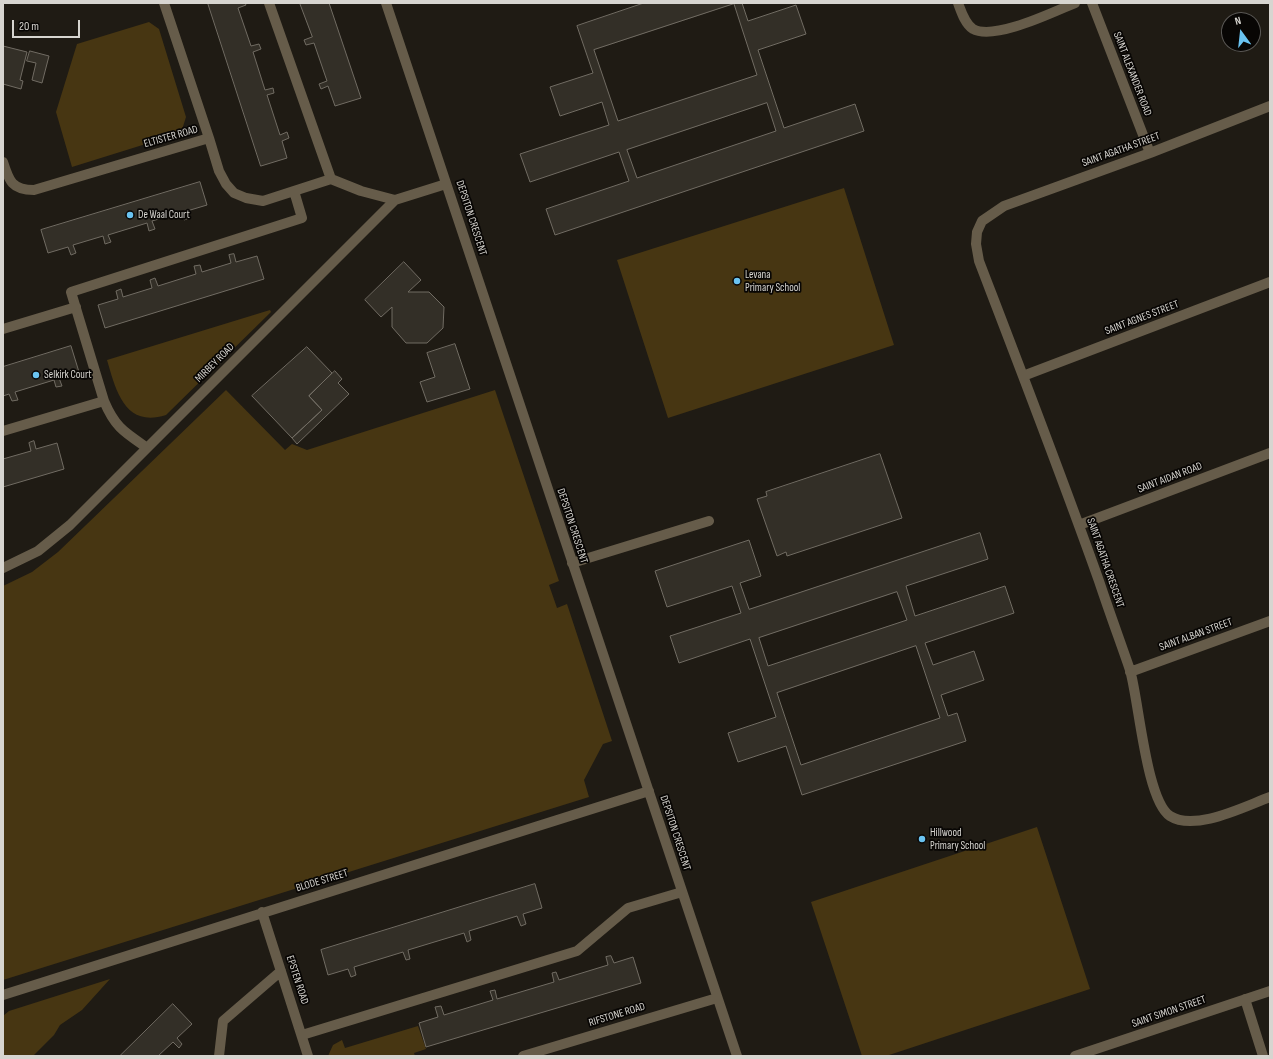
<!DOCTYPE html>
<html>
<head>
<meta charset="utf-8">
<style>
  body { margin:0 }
  #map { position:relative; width:1273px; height:1059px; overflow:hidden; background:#1f1b14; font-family:"Sofia Sans Condensed",sans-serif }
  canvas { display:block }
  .frame { position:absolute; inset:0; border:4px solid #d7d5d0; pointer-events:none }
  .north { position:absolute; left:1221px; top:12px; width:40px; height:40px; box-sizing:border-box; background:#080604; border:1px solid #5b5956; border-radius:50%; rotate:345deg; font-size:11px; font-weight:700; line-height:16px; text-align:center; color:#d7d5d0 }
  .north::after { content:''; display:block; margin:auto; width:14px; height:18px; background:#6ac3f1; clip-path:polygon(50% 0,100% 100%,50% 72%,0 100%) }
  .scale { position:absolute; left:12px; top:20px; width:68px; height:18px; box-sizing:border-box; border:2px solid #d7d5d0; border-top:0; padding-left:5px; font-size:12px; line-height:14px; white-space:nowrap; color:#d7d5d0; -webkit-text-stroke:3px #080604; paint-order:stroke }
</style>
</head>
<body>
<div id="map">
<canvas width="1273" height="1059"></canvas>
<div class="frame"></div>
<div class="north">N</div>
<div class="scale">20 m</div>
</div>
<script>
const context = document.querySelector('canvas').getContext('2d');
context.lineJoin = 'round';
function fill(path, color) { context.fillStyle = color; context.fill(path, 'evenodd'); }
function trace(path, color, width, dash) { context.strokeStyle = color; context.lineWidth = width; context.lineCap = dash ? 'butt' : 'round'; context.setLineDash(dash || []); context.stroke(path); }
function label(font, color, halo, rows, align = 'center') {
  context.font = font + ' "Sofia Sans Condensed",sans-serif'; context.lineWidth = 3.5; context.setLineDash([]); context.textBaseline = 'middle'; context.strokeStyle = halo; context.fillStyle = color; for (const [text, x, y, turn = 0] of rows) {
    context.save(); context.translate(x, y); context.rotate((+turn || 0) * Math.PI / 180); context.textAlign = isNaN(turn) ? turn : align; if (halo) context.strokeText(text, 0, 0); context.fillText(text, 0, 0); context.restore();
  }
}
fill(new Path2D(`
  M149,22L159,29L186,117L181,133L72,167L56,112L77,44Z
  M844,188L894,345L668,418L617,260Z
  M270,310L271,312L166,415C125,428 116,391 107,360Z
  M226,390L285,450L292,444L307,450L495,390L559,581L549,585L557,608L567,604L612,741L603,744L584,780L589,797L3,980V586L32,572L58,552Z
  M1037,827L1090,989L886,1056H862L811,902Z
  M110,979L82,1010L60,1025L54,1035L34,1055L3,1056V1016L9,1011Z
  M418,1026L426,1049L414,1053L415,1056H328L333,1045L342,1040L345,1048Z`), '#473612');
const building = new Path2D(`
  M208,3H245L246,5L238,8L251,46L259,44L261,49L253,52L265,90L273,88L274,93L267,95L280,135L287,132L289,138L282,141L287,158L261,166Z
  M300,3H329L361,98L335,106L328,86L321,89L319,84L327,81L314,43L306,45L304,40L312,37Z
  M644,3H742L748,21L796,5L806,34L758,50L784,128L855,104L864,131L555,235L546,209L629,181L619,152L530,182L520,154L609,125L602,102L560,116L550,87L593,73L577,26ZM734,4L757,75L618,121L594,50ZM767,103L776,131L637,178L627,150Z
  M3,46L27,52L20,80L23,81L21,89L3,84Z
  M30,51L49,56L42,83L32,80L36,63L27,61Z
  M200,182L207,205L187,211L189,218L184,220L182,212L152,221L155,229L149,231L147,223L108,235L111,242L105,244L103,236L73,245L76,253L71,255L68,247L48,253L41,230Z
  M234,254L236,262L257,256L264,279L105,328L98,305L118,299L116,291L121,289L123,297L152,288L150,280L155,278L158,286L196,274L194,266L200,265L202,272L231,263L229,255Z
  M404,262L421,280L408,292H429L444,307L443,328L427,343H406L392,327V307L381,317L365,300Z
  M455,344L470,389L427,402L420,382L435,377L427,353Z
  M71,346L79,372L59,378L62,386L56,387L54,380L15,392L18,400L12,401L9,394L3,396V367Z
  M307,347L332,373L309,396L322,410L292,438L252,396Z
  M335,371L342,379L338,383L349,394L297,444L292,438L322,410L309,396Z
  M34,441L36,449L57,443L64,469L3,487V459L31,451L29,443Z
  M880,454L902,518L787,556L786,552L777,556L757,499L767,496L766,492Z
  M980,533L988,559L906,586L915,616L1005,586L1014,613L925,643L933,665L974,651L984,680L941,695L948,716L957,713L966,741L802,795L786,746L738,762L728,733L776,717L750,639L679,663L670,636L741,613L732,586L667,607L655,571L749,540L761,576L740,583L749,609ZM897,592L907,620L768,666L759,638ZM916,646L940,718L801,765L777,693Z
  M535,884L542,908L523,914L526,924L521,926L517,916L469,931L471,940L467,942L464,933L408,950L410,959L406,960L403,952L354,967L356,975L351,977L348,969L328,975L321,950Z
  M611,956L614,963L633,957L641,983L426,1047L419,1023L438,1017L435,1007L441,1006L444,1015L493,1000L490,991L495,990L497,999L554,982L552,973L556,972L559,980L608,965L606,957Z
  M173,1004L192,1024L177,1038L182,1044L179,1048L173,1042L158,1056H120Z`);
fill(building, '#332f27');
trace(building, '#716c63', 1);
trace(new Path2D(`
  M164,3L209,138
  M269,3L331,179
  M386,3L737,1056
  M958,3C961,11 965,24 973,29C994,41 1053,12 1075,3
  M1092,3L1150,153
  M1270,106L1150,153L1004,206L982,221L977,232L976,244L979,261C1020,368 1061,474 1099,581C1109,611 1120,641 1130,670C1139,701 1146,800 1170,816C1195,832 1245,806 1270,797
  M3,162C9,181 12,190 34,190L209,138L219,171L226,184L234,193L246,198L263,201L331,179L361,191L395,200
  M3,329L76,307
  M1023,376L1270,282
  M3,431L104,401
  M146,447C124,432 115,427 104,401L71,292L302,218L294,191
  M1079,525L1270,453
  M572,563L709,521
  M3,568L38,551L70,525L395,200L446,184
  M1130,672L1270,621
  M262,912L308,1056
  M3,995L649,791
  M1245,999L1263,1056
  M302,1035L577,951L628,908L682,892
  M219,1056L223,1021L281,971
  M523,1056L717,998
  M1075,1056L1270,991`), '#665c4a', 10);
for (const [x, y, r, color] of [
  [130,215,4,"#6ac3f1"],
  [737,281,4,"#6ac3f1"],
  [36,375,4,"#6ac3f1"],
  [922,839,4,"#6ac3f1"]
]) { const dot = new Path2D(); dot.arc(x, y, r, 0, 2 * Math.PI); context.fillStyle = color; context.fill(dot); trace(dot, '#080604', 1.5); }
label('11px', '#d7d5d0', '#080604', [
  ["SAINT ALEXANDER ROAD",1132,74,69],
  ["ELTISTER ROAD",171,137,-16],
  ["SAINT AGATHA STREET",1121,150,-20],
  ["DEPSITON CRESCENT",471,218,72],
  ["SAINT AGNES STREET",1142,318,-21],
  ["MIRBEY ROAD",215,363,-45],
  ["SAINT AIDAN ROAD",1170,478,-21],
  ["DEPSITON CRESCENT",572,526,72],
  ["SAINT AGATHA CRESCENT",1105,563,71],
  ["SAINT ALBAN STREET",1196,635,-20],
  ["DEPSITON CRESCENT",675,833,72],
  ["BLODE STREET",322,881,-17],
  ["EPSTEN ROAD",297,980,72],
  ["SAINT SIMON STREET",1169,1012,-19],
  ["RIFSTONE ROAD",617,1015,-17]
]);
label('11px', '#d7d5d0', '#080604', [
  ["De Waal Court",138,215],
  ["Levana",745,275],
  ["Primary School",745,288],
  ["Selkirk Court",44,375],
  ["Hillwood",930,833],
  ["Primary School",930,846]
], 'left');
</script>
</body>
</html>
